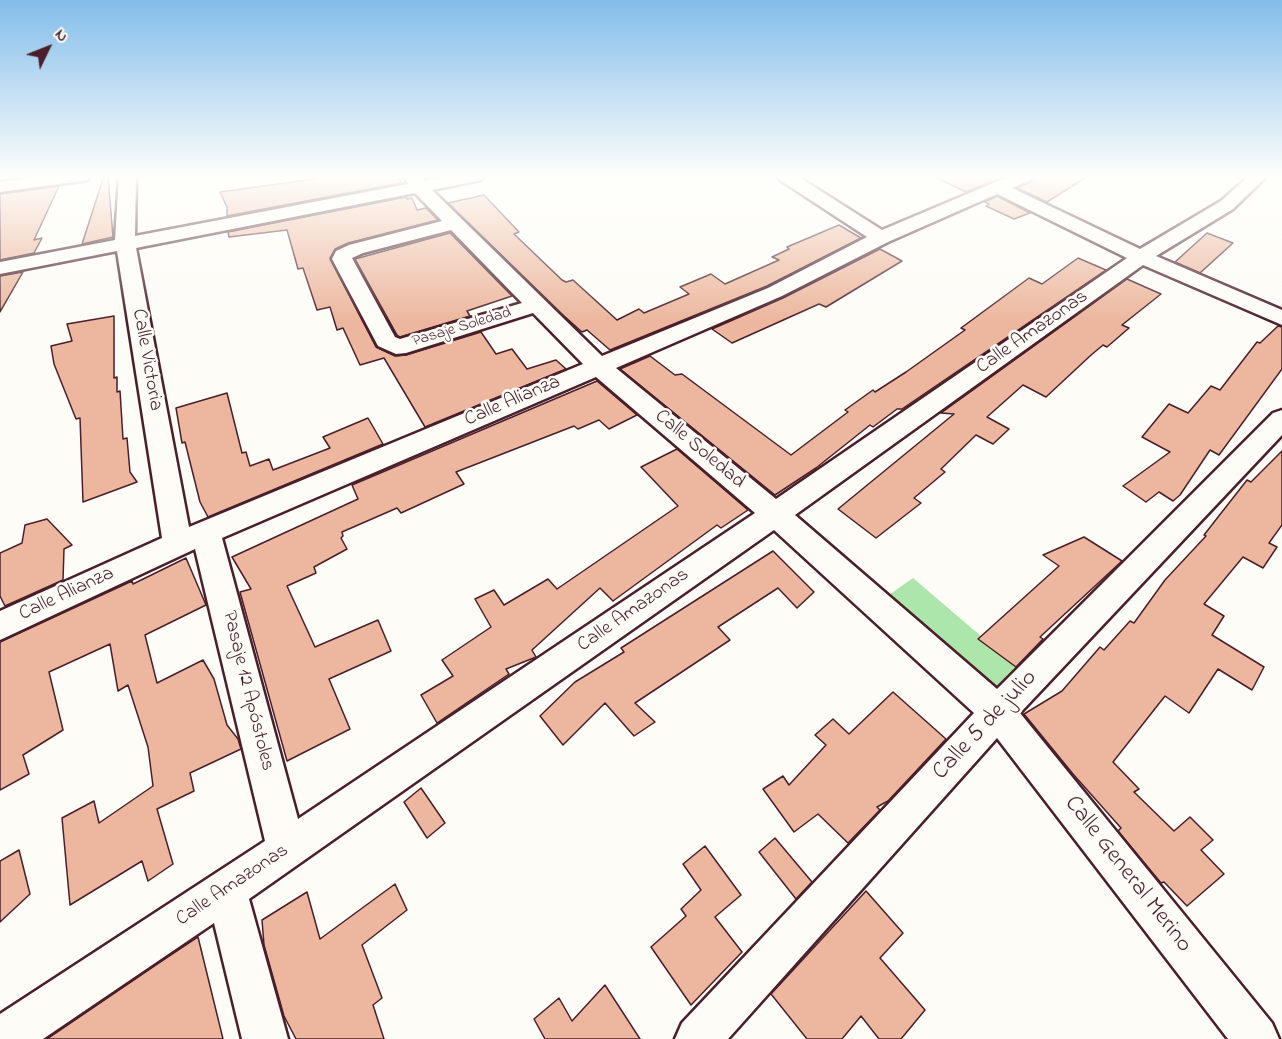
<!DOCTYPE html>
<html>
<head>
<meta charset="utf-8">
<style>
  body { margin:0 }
  #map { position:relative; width:1282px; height:1039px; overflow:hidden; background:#fdfcf7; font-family:"Indie Flower",sans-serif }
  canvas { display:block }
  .north { position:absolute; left:18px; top:18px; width:60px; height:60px; -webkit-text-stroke:4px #fdfcf7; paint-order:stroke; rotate:47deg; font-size:16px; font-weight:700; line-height:24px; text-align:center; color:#4a1f2b }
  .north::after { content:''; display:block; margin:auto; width:21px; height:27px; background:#4a1f2b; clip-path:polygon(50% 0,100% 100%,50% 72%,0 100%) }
</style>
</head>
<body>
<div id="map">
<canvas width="1282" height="1039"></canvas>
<div class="north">N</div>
</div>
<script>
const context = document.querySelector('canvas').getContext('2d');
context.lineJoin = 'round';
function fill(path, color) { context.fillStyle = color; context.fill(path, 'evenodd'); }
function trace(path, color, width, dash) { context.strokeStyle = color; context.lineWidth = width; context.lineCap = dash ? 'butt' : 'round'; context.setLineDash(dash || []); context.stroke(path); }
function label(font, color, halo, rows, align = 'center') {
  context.font = font + ' "Indie Flower",sans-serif'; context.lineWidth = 5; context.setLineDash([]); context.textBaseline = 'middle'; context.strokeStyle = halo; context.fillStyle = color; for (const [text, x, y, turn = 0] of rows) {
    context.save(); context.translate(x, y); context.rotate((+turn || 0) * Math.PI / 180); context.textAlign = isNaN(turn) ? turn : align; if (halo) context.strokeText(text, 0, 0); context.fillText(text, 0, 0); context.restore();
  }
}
fill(new Path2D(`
  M913,578L1024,673L990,702L879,602Z`), '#ace6ab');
const building = new Path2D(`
  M104,176H108L113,237L82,244Z
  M314,176H398L401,183L227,216V207L220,192L315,179Z
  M932,176H1005L966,192Z
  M1034,176H1088L1047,202L1017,188L1031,182Z
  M59,186L34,240L42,238L34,253L0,260V194Z
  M484,195L519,232L514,234L562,280L566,282L573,280L617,320L639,309L644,313L689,294L680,287L711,274L725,284L779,260L772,257L789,249L787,247L839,225L861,238L767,286L610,350L587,330L582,332L564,316L448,203Z
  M997,196L1030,213L1014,219L986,206L989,204L985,202Z
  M406,197L407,199L412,198L417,210L426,208L438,220L348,243L335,249L330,258L376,347L395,356L406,355L481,332L496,354L512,349L527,369L556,360L566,369L425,427L384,358L360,365L343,328L337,330L330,307L317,310L303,268L298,269L287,230L229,237L228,232Z
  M450,233L512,296L467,311L470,316L400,337L397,335L355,259Z
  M1207,233L1233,243L1200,273L1175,262Z
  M880,249L902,261L826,307L819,304L732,343L712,329L783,298Z
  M1078,258L1106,270L902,409H897L873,427L870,425L816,468L775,495L620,369L650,356L675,375L682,374L791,455L848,412L845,410L873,390L875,392L906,372L965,330L961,328L1029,278L1042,284Z
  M23,272L0,312V276Z
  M1127,279L1161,294L1122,325L1129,328L1107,347L1103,345L1090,356L1046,397L1023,385L987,417L1009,429L993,444L976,435L941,469L945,472L914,498L921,503L876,538L838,509L954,414L941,413Z
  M114,316V378L117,377V392L120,391L123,439L127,438L130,472L137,482L83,502L80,418L76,419L54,364L51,346L72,341L67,324Z
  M1278,326L1282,327V369L1219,455L1210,450L1180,495L1173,501L1159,492L1146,502L1123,486L1170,452L1142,437L1169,404L1188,413L1211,386L1220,390L1257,342L1260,343Z
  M597,381L637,415L609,429L599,420L578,429L574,426L456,472L464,484L401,513L397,508L342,532L343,536L341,538L347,549L314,567L316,573L287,586L315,647L378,620L391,651L329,679L350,729L287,761L240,592L251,589L232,557L358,499L352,485Z
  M227,393L242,453L246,452L250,466L269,459L273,470L330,448L323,437L368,418L383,444L208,517L200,502L185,442L182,443L176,408Z
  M677,449L748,510L721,528L717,525L613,601L600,588L532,650L536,657L506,669L509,674L437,723L421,695L453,676L442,660L491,627L475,599L494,590L504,605L548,579L557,589L678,506L641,467Z
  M1282,451V525L1269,543L1277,547L1263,568L1243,557L1204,604L1224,616L1212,635L1264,667L1252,690L1218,669L1189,713L1165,696L1113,762L1139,789L1134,792L1174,831L1190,817L1213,840L1201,850L1224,874L1187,906L1164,882L1161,883L1118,831L1121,828L1073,774L1024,714L1062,691L1100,647L1104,650L1130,621L1134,623L1165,580L1206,536L1204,535L1247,480L1251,482Z
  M47,519L72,545L64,549L63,580L5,606L0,596V553L22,543L25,525Z
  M1084,537L1122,561L1040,637L1043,639L1016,667L978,639L1059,566L1043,555Z
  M773,551L814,592L797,608L778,588L718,627L730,640L635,703L655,722L634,736L605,703L563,745L540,716L575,682L624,652L621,648Z
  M186,558L206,605L145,635L157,683L203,660L214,679L227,725L238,739L241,749L190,773L194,791L157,809L173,864L148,881L142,861L70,905L62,818L94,801L99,823L153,786L148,747L128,685L118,691L110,644L49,672L63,730L23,755L29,774L0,790V642L132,581L133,584Z
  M893,692L946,739L888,801L877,807L880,810L848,843L818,814L794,832L763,789L783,776L789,785L826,745L815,735L833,719L849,734Z
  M421,788L445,823L427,838L404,802Z
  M775,838L812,882L796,899L759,852Z
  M705,846L741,895L715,917L742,952L691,1005L651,947L686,916L681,909L701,890L683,864Z
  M19,850L30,894L0,922V861Z
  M395,884L407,910L362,945L382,998L373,1005L384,1039H296L284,1016L264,945L262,920L307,892L320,939Z
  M866,891L903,933L880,958L925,1010L901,1039H879L861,1016L842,1039H807L771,994Z
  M198,937L223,1039H47L159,963Z
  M605,985L640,1039H545L534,1019L559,998L572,1021Z`);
fill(building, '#ecb79e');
trace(building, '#4a1f2b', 1.5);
const minor = new Path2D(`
  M45,176H90L87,180L81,181L0,192V182Z
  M119,176H136L135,236L408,184L405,176H421L424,181L450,176H483L481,180L432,190L602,356L768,288L867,237L780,180L778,176H797L882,230L1010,176H1032L1030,180L1012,188L1140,249L1221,201L1249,176H1267L1233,209L1156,256L1282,310V325L1143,265L795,515L997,689L1273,413L1282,410V435L1020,713L1272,1023L1279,1039H1228L997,738L728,1039H675L682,1023L974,713L774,530L249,899L288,1039H242L214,923L43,1039H0V1014L265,841L195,549L0,640V611L162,538L117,251L0,274V262L115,240ZM415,193L442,221L349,245L336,251L332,259L378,346L396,354L406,353L533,313L583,364L189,527L136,248ZM997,194L1127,258L776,499L616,368L782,296L888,242ZM451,230L522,303L400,339L395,337L352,258L363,253ZM596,377L755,513L298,819L222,538Z`);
trace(minor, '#4a1f2b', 5);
fill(minor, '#fdfcf7');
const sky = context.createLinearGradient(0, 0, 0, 321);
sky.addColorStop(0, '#83bdea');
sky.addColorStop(0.55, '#fefefb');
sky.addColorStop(1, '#fefefb00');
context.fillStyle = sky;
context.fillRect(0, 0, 1282, 321);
label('16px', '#4a1f2b', '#fdfcf7', [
  ["Pasaje Soledad",462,328,-17]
]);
label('20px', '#4a1f2b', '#fdfcf7', [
  ["Calle Amazonas",1033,333,-35],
  ["Calle Victoria",146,360,80],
  ["Calle Alianza",513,402,-23],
  ["Calle Soledad",699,450,40],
  ["Calle Alianza",67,595,-25],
  ["Calle Amazonas",634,611,-35],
  ["Pasaje 12 Apóstoles",247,691,76],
  ["Calle Amazonas",233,886,-34]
]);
label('24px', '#4a1f2b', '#fdfcf7', [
  ["Calle 5 de julio",986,726,-47],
  ["Calle General Merino",1127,875,52]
]);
</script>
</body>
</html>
